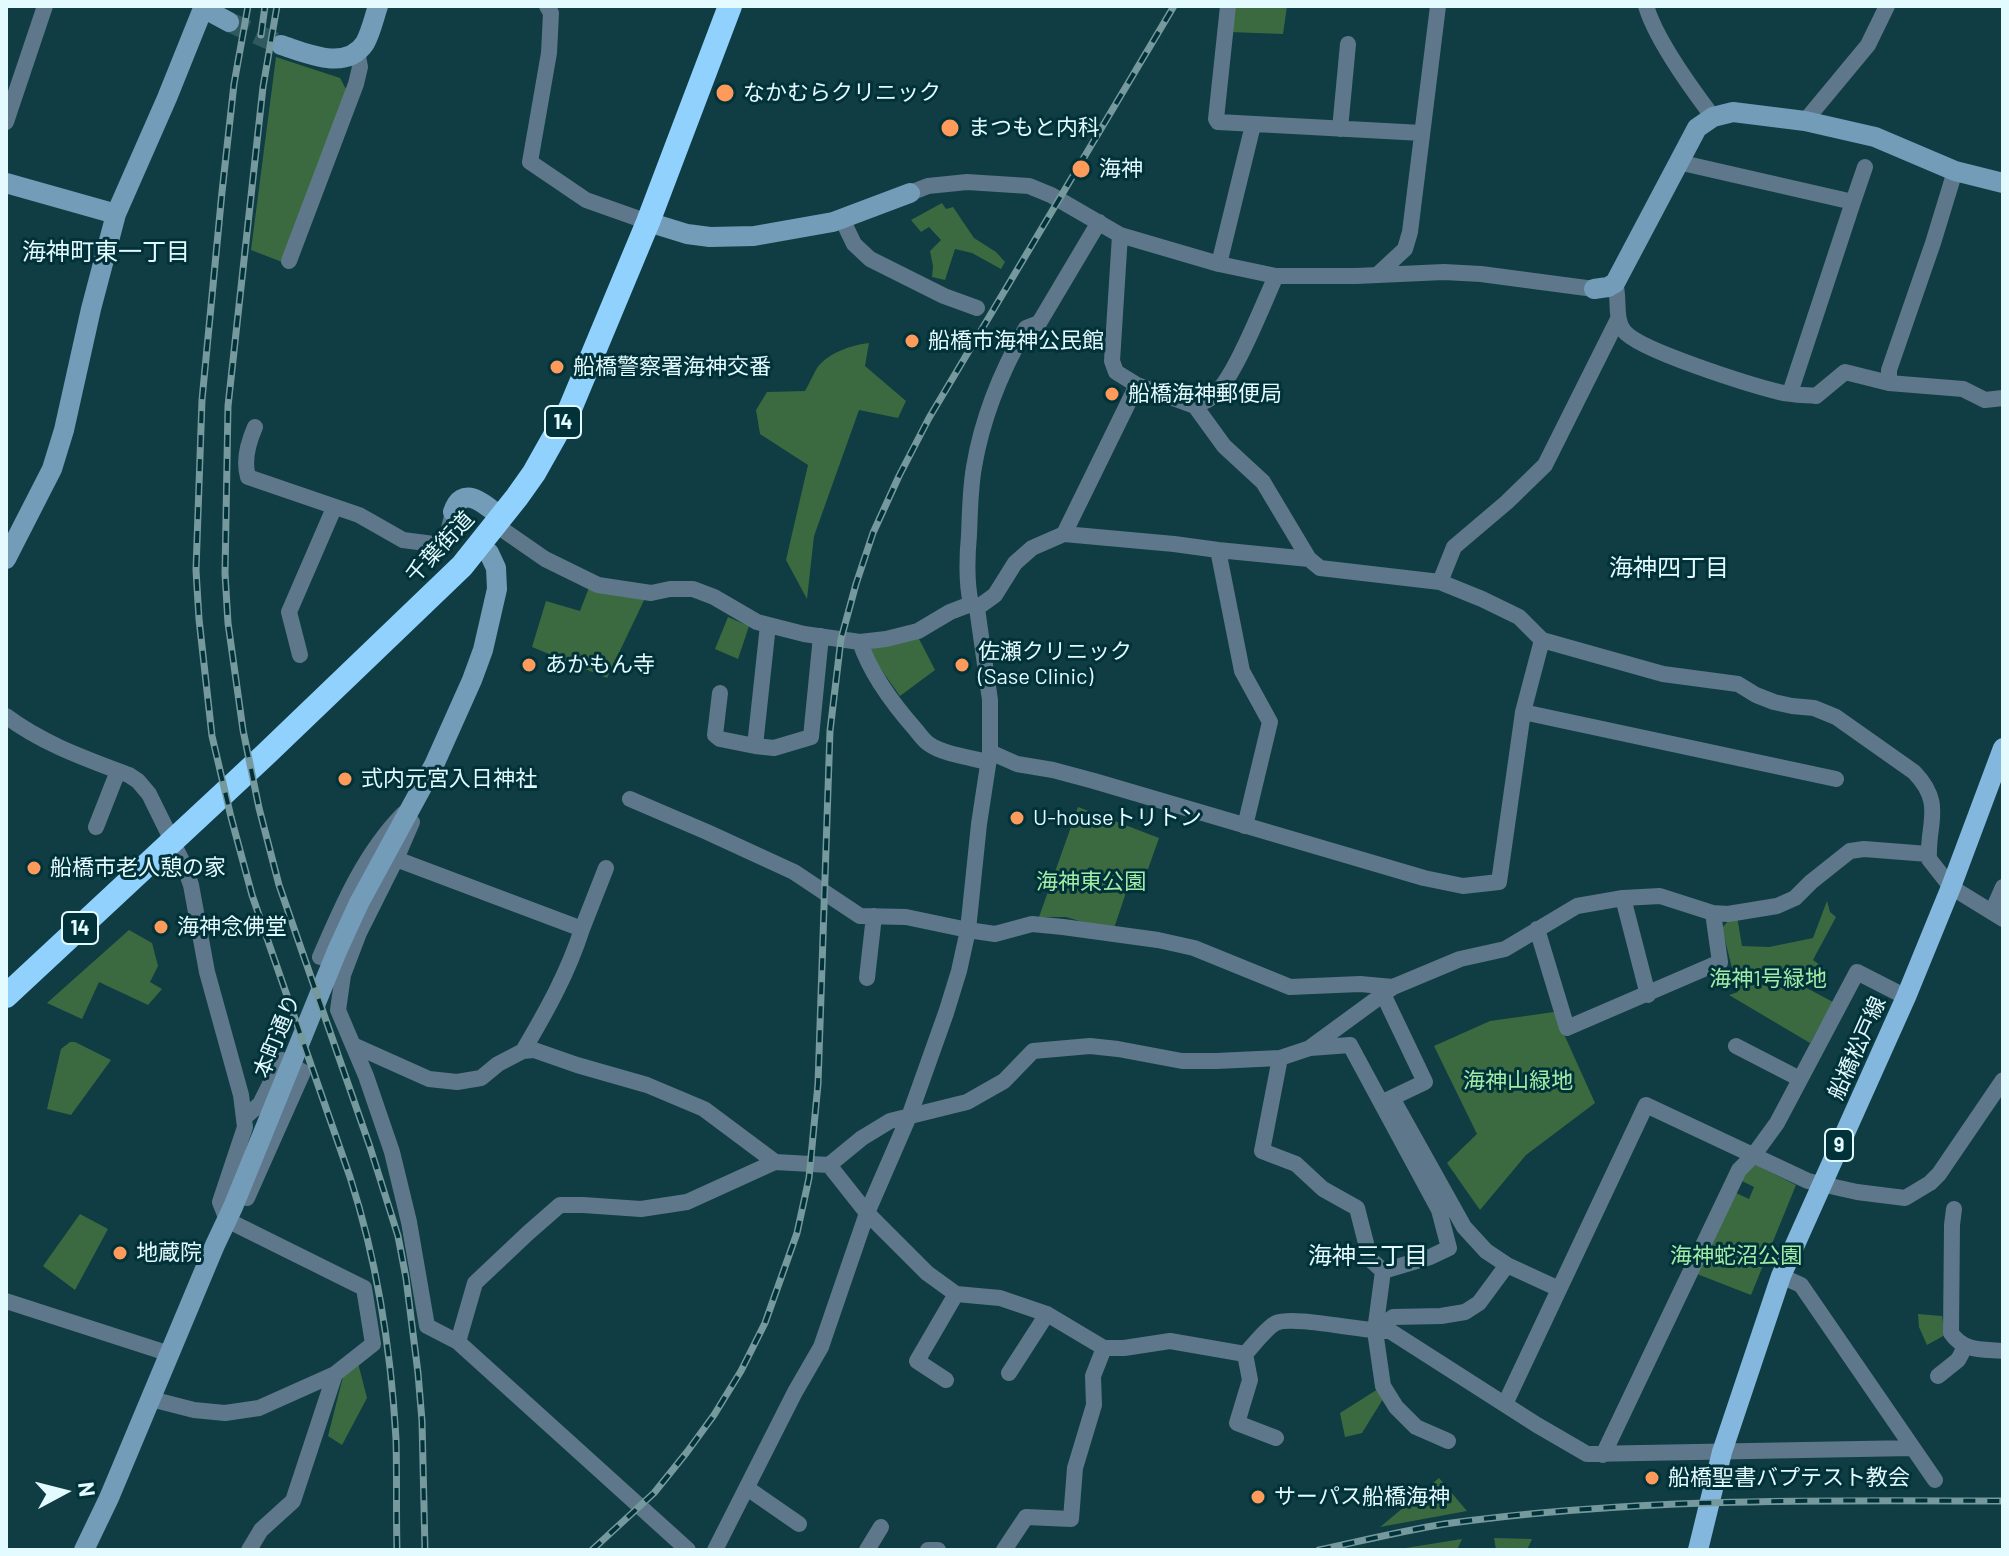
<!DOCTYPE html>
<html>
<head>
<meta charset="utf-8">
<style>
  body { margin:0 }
  #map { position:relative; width:2009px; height:1556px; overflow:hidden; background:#0f3d43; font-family:Barlow,sans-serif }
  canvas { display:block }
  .frame { position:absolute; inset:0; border:8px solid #e3fafe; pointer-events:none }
  .north { position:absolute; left:24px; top:1452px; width:80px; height:80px; -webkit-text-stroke:6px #023239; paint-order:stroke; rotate:83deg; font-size:22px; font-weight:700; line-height:32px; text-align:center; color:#e3fafe }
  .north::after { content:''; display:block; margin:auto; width:28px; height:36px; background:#e3fafe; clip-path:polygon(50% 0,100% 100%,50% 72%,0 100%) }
</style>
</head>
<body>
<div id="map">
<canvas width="2009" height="1556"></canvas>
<div class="frame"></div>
<div class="north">N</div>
</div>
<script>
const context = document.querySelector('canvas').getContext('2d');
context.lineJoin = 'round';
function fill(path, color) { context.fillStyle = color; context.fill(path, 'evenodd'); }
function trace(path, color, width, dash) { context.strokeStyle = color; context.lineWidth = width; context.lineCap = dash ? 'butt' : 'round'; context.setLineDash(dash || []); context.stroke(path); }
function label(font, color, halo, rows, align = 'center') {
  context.font = font + ' Barlow,"Noto Sans JP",sans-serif'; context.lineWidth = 6; context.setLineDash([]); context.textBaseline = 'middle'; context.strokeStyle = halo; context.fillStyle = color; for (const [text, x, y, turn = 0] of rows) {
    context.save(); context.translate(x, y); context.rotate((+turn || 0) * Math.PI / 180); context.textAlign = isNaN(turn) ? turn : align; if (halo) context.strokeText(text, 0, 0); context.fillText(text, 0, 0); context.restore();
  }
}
fill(new Path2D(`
  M1232,6H1287L1283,34L1229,32Z
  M276,57L340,78L347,91L282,262L251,250Z
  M942,203L946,209L953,207L974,238L996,252L1005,262L1001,269L972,253L955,249L945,280L932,277L933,266L930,251L941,240L929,227L921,232L911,220Z
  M869,343L865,366L906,401L898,418L859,410L814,536L807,599L786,560L808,465L760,434L756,410L767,392L805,391C809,384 813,375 817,368C828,353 851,345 869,343Z
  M590,585L646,596L607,678L532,647L546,601L580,611Z
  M728,617L749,626L738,659L715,649Z
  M917,635L935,670L900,696L865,647Z
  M1078,807L1159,838L1148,869H1134L1113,931L1066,917H1039Z
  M1827,901L1830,912L1836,917L1813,960L1827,970L1821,978L1810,977L1801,985L1833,1002L1810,1043L1729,995L1738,992L1722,928L1731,918L1737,916L1742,946L1769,947L1813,938Z
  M129,930L152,943L158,966L150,982L162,989L148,1005L99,982L82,1019L47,1003Z
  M1554,1012L1595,1103L1526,1155L1480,1210L1447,1163L1477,1134L1434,1046L1490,1021Z
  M70,1042H75L111,1060L71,1115L47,1109L61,1049Z
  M1756,1165L1796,1185L1751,1295L1697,1274L1736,1193L1749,1199L1754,1187L1742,1181L1747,1169Z
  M80,1214L108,1229L75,1290L43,1266Z
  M1918,1314L1942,1316L1945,1335L1927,1345L1919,1327Z
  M358,1363L367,1398L342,1445L328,1436L344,1373Z
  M1378,1389L1383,1399L1362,1433L1345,1437L1340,1413Z
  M1439,1478L1467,1511L1380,1527Z
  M1494,1538L1532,1539L1527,1550H1496Z
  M1462,1539L1457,1550H1393Z`), '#3b6a40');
trace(new Path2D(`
  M229,22L281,45`), '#2f595f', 20, [20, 10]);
trace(new Path2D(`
  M547,6L551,13L549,53L530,162L586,200L648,222
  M1228,6L1216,119L1218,122L1422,133
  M1646,6C1656,40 1691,88 1713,117
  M1805,121L1868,45L1887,6
  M6,122L45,6
  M1340,129L1348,44
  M1678,162L1853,202L1790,393
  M910,193L928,186L967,182L1029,186L1051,195L1120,235L1219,264L1276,276H1356L1444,272L1481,274L1594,289
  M1853,202L1865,167
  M842,219L854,244L870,259L944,296L977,308
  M1120,235L1112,361L1116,372L1137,385L1195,406C1201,403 1207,401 1212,397C1234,380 1263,304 1276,276
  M289,261L356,84L360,67L357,51
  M1219,264L1253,125
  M1377,275L1405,249L1410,232L1438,6
  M1615,283C1620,298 1614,319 1624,331C1638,350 1751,385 1779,392C1791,395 1804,395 1816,396L1845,372L1889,383L1963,389L1985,400L2003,398
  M1889,383V370L1933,243L1955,171
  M1195,406L1224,446L1263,482L1309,559
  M255,427C248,443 243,460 248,477L359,515L403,540L441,545L446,541L453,512
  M496,525L545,559L598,585L651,593L670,589H693L714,597L757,622L804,634L860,642L886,639L918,631L950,612L971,604
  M1064,534L1137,385
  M1218,550L1242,671L1270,722L1245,826
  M1440,582L1454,547L1507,502L1545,465L1618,319
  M977,608L995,595L1015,563L1032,548L1064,534L1174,544L1218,550L1309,559L1320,568L1440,582L1482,599L1519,617L1542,640L1663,674L1738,684L1756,695L1774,702L1792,706L1814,708L1836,717L1914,772C1945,804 1927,823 1929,859L1951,887L2003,919
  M768,625L755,746L774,748L811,737L821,636
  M860,642C871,675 893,704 916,730C920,735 924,741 929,744C942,754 972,758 988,762
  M300,655L289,612L334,508
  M720,693L715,735L720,739L755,746
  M1523,712L1836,779
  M6,716C43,744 87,759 129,775L138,781L149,794L184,865L191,885L207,972L241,1095L245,1127L220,1202L227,1220L364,1288L373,1344L335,1374L259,1408L225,1413L194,1410L151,1399
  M990,752L1017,764L1053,770L1094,781L1424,878L1463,886L1499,882L1523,712L1542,640
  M630,799L707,832L794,872L860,916L906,917L968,930L995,934L1032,924L1063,927L1158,940L1194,948L1290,987L1360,984L1393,987
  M412,822L396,859L359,933L343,975L338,1010L366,1076L392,1152L409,1222L427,1326L458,1342L688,1550
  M96,827L118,771
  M396,859L582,929C568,973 546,1012 523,1051
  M1623,898L1648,995
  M1992,912L2003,887
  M582,929L606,868
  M1537,929L1567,1028L1720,962L1713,913
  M320,957C342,906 364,854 403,814
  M867,978L874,916
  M353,1045L429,1079L457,1082L481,1078L498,1064L523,1051L534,1050L577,1065L647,1085L704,1109L775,1162L829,1165L862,1138L890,1121L967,1102L1004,1081L1033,1051L1090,1046L1118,1049L1182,1061H1216L1280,1058L1310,1048L1350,1045L1439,1210L1449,1248L1430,1257L1383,1271
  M1736,1046L1800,1079
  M1311,1047L1393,987L1460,959L1505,949L1577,906L1623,898L1660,896L1713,913L1728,914L1777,906L1795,898L1811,882L1850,851L1864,849L1928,854
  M1280,1058L1262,1151L1296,1164L1323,1189L1357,1208L1370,1259L1383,1271L1375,1331L1383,1386L1396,1407L1416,1427L1448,1441
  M1392,1098L1464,1227L1486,1251L1507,1265L1559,1289
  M1383,1102L1425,1082L1383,994
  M245,1117L260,1104L282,1060L303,1072L247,1198
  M829,1165L867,1213L927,1273L956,1294L1000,1298L1047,1314L1104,1348H1124L1170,1341L1245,1354C1252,1347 1267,1327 1276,1323C1294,1315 1364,1332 1390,1331L1537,1425L1587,1454L1913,1448
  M1954,1209L1952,1225L1951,1333C1964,1352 1982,1349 2003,1351
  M1781,1276L1801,1285L1935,1480
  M6,1301L170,1354
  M1375,1331L1393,1317L1441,1316L1465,1312L1479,1303L1507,1265
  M458,1342L475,1283L528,1233L560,1205H583L641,1209L687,1202L775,1162
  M1245,1354L1250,1380L1237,1423L1276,1438
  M1009,1373L1047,1314
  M1938,1376L1958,1360L1965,1347
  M946,1380L917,1361L956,1294
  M1505,1404L1646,1105L1808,1181L1857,1192L1905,1198L1930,1183L1939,1174L2003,1080
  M1603,1455L1739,1170L1753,1156L1777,1123L1857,972L1906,997
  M747,1488L799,1524
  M249,1550L261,1530L293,1501L335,1374
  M715,1550L795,1392L821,1347L867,1213L910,1114L946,1013L959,971L968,930L979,824L990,752V700L977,608L971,604C966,582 967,557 969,535C970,513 970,490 974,467C982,419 1002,370 1026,328L1039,323L1099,222
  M867,1550L881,1527
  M928,1550H938
  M1004,1550L1026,1517L1071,1519L1075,1468L1094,1405L1093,1376L1104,1348`), '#5e778a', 16);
trace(new Path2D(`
  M203,8L229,22
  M281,45C306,53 346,72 365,43C371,32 374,18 378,6
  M6,183L116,214
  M648,222L687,234L710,237L754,236L833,222L910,193
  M1594,289L1608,287L1615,283L1697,128L1713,117L1733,112L1805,121L1875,137L1955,171L2003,183
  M453,512C463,482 487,506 502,518
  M6,559L52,469L64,430L91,309L116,214L167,98L204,6
  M84,1550L109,1498L215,1245L233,1207L337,951L359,903L434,765L472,680L483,650L497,589L496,568L489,553L480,545`), '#739cb9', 20);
trace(new Path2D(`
  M1698,1550L1722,1452L1781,1276L1906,997L1951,887L2003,748`), '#83b7dd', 20);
trace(new Path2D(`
  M6,996L265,755L462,566L517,497L534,473L570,409L648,222L730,6`), '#91d1fe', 24);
const rail = new Path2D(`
  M248,6L234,84L222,192L202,400L196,570L199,619L212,736L231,817L252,895L350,1177C377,1261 391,1350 396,1439C397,1476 396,1513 397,1550
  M277,6L263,87L228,406L225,573L228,623L243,730L259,808L279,885L370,1147L398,1236L406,1278L418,1373L422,1421L425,1550
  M261,35L265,6
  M592,1550L654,1493L687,1452L714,1415L741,1371L765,1323L797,1233L809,1178L818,1084L830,731L841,639L856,584L873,533L899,476L929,418L1174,6
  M1319,1550C1361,1541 1402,1531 1444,1524C1629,1498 1817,1500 2003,1501`);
trace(rail, '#76999e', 7);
trace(rail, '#023239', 4, [12]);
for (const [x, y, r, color] of [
  [725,93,10,"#ff9b5a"],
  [950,128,10,"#ff9b5a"],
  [1081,169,10,"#ff9b5a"],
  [912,341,8,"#ff9b5a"],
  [557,367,8,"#ff9b5a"],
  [1112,394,8,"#ff9b5a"],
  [529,665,8,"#ff9b5a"],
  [962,665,8,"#ff9b5a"],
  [345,779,8,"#ff9b5a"],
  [1017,818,8,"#ff9b5a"],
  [34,868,8,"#ff9b5a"],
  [161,927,8,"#ff9b5a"],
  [120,1253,8,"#ff9b5a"],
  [1652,1478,8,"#ff9b5a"],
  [1258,1497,8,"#ff9b5a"]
]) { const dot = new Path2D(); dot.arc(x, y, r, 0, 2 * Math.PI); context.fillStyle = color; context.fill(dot); trace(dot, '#023239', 3); }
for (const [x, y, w] of [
  [563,422,36],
  [80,928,36],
  [1839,1145,28]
]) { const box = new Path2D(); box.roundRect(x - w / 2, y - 16, w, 32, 6); context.fillStyle = '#023239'; context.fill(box); trace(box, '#e3fafe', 2); }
label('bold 20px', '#e3fafe', null, [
  ["14",563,422],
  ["14",80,928],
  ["9",1839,1145]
]);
label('22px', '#e3fafe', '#023239', [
  ["なかむらクリニック",743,93],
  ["まつもと内科",968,128],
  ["海神",1099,169],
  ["船橋市海神公民館",928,341],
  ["船橋警察署海神交番",573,367],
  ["船橋海神郵便局",1128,394],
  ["佐瀬クリニック",978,652],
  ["(Sase Clinic)",978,677],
  ["あかもん寺",545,665],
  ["式内元宮入日神社",361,779],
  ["U-houseトリトン",1033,818],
  ["船橋市老人憩の家",50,868],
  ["海神念佛堂",177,927],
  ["地蔵院",136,1253],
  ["船橋聖書バプテスト教会",1668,1478],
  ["サーパス船橋海神",1274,1497]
], 'left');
label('22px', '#e3fafe', '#023239', [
  ["千葉街道",440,547,-47],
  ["本町通り",277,1036,-68],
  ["船橋松戸線",1857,1048,-66]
]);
label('22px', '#a1eca7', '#023239', [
  ["海神東公園",1091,882],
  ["海神1号緑地",1768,979],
  ["海神山緑地",1518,1081],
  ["海神蛇沼公園",1736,1256]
]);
label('24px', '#e3fafe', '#023239', [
  ["海神町東一丁目",106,252],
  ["海神四丁目",1669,568],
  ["海神三丁目",1368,1256]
]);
</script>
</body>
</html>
